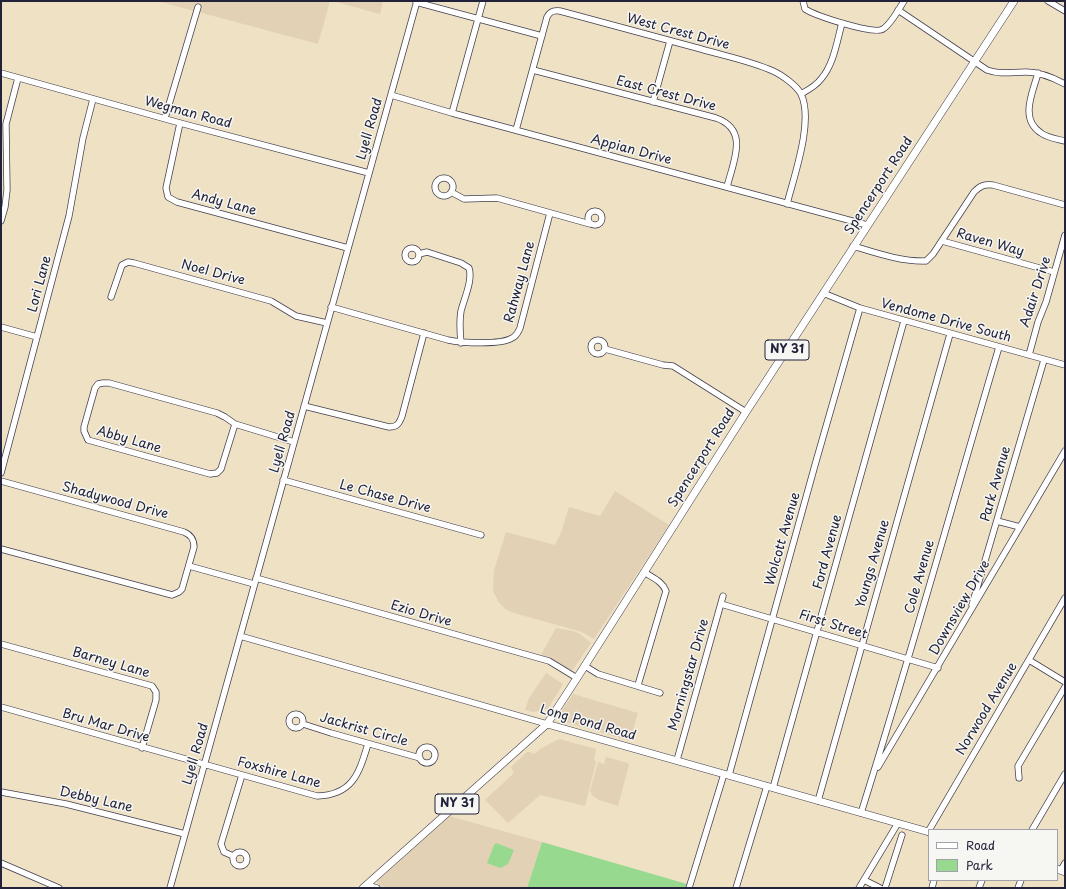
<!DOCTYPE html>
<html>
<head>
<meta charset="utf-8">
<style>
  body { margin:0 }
  #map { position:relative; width:1066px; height:889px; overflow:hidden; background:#efe1c4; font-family:"Playpen Sans",sans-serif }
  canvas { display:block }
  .frame { position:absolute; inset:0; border:2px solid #22223b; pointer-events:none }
  .legend { position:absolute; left:928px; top:829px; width:130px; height:52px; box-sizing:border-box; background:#f6f6f2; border:1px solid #a1a1a9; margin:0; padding:5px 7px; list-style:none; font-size:12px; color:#22223b }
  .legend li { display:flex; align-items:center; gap:8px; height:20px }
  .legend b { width:20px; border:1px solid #a1a1a9 }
</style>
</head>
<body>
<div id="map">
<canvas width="1066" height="889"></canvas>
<div class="frame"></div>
<ul class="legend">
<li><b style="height:5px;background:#fff"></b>Road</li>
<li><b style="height:11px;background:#98d990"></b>Park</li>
</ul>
</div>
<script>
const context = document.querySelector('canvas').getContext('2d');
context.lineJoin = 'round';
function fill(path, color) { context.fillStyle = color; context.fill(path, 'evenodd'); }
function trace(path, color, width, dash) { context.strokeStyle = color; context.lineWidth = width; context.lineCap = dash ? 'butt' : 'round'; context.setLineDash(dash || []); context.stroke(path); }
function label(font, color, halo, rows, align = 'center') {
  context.font = font + ' "Playpen Sans",sans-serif'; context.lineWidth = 3; context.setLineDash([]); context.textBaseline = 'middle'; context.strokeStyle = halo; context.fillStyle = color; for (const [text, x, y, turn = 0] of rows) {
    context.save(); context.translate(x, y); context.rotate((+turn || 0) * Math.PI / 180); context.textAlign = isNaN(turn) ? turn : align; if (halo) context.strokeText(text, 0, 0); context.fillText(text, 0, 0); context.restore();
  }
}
fill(new Path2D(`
  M157,1H330L318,44Z
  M332,1H383L380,14Z
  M615,491L669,525L594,639L582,632L514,613L505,609L498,601L493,591L494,570L506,532L555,545L562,530L569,507L600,516Z
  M556,628L573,631L580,634L591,643L572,671L541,655Z
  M546,673L563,684L548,709L533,712L525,710L529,698Z
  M573,694L638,713L630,741L565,722L561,715L563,709Z
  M559,739L596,749L594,759L596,762L585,806L540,795L508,823L485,800L514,773L511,767L527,752H530L534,754L540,749Z
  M606,757L628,763L629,765L618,806L599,800L593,796L590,791L598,762L604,764Z
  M449,816L542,842L527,888H388L379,885L377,882L378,880Z`), '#e2d1b5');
fill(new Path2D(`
  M542,842L687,884L686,888H527Z
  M496,843L514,850L508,864L500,868L487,863L494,845Z`), '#98d990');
const minor = new Path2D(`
  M803,1L805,9C816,16 874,35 883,29C891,24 899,9 904,1
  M1048,1L1065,11
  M416,2L542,36
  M898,10L987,70C1001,75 1012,72 1026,72C1040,72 1052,77 1065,84
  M533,70L716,118C750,130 733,162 727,187
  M1,73L180,123L369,173
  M1038,73C1033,92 1019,119 1041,133C1048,138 1057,139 1065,141
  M801,94C808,90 816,86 821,79C834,64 837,41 842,23
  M391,95L452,113L867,225
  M653,102L670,41
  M452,113L483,1
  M165,118L198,7
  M180,123L166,188L168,197L177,202L348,248
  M516,130L547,17C550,11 554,10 560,11C607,24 654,36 701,49C725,56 751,61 773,71C782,75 797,86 801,94C814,121 794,176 787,204
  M435 187a9 9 0 1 1 18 0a9 9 0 1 1-18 0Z
  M451,192L464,199L497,198L590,224
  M588 218a7 7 0 1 1 14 0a7 7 0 1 1-14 0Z
  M1,221L5,207L7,190L6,124L18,78
  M942,241L1054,272
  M853,246C876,253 902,262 926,261L933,254L974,192C980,186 984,184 993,185L1065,205
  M405 255a7 7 0 1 1 14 0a7 7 0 1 1-14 0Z
  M419,254L427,252L461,263L469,268C473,280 464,299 461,311C459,322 460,332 461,343
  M823,293L860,308L1065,365
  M111,297L122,265L128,262L134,263L271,301L296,316L327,323
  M331,307L448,340C462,343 501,345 512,338C517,336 518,332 520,328L550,213
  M1,327L37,337
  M591 347a7 7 0 1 1 14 0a7 7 0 1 1-14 0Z
  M605,349L663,365L673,366L746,412
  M1029,355L1038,322L1046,302L1065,235
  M103,383H109L217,413L225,417L235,424L221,469L217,473L210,474L88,440L84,431V427L95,388L98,384Z
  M304,406L389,427C397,427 399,424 402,416L424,333
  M235,424L294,442
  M1,473L69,216L83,138L93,99
  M283,480L481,535
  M1,481L184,532C191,535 194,539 194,547L182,589L179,592L172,595L1,549
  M997,521L1020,527
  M189,566L254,584
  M256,578L549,661L577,678
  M721,604L938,668
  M972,605L1044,360
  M240,636L547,724
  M1,644L152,686L156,692V700L142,748
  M1029,660L1065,682
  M585,666L598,674L660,693
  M638,685L666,591C662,581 653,578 644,572
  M1,707L317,796C353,795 359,773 368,744
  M289 721a7 7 0 1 1 14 0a7 7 0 1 1-14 0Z
  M303,724L331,733L420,758
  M419 755a8 8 0 1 1 16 0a8 8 0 1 1-16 0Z
  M677,760L723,596
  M878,767L1065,451
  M729,775L815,465L860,308
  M1019,778L1018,766L1065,687
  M773,788L904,321
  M1,792L66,804L185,834
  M818,801L950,334
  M861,813C910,658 953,502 999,347
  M1032,830L1065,774
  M928,832L1065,598
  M233 859a7 7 0 1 1 14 0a7 7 0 1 1-14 0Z
  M233,856L224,852L221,844L242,775
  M1,863L59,888
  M1061,870L1065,863
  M864,880L880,888
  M367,885L377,888
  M170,888L417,1
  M689,888L724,774
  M736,888L767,786
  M859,888L898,823
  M885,888L902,835
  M932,888L934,880
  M979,888L982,880
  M1018,888L1021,880`);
const major = new Path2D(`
  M547,724L929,832
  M1057,869L1065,872
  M363,888L547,724L577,678L746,412L1014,1`);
trace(minor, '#413f50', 7);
trace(major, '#413f50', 8);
trace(minor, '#fff', 5.5);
trace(major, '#fff', 7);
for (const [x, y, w] of [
  [787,350,44],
  [457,804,44]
]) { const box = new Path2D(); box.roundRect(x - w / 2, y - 10, w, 20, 3); context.fillStyle = '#f6f6f2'; context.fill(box); trace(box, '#22223b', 1); }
label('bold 12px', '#22223b', null, [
  ["NY 31",787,350],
  ["NY 31",457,804]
]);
label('13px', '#22223b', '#f6f6f2', [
  ["West Crest Drive",678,32,15],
  ["East Crest Drive",666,94,15],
  ["Wegman Road",188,113,15],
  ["Lyell Road",370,129,-74],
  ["Appian Drive",631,150,15],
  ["Spencerport Road",879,186,-57],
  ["Andy Lane",224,203,15],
  ["Raven Way",990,243,16],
  ["Noel Drive",213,273,15],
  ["Rahway Lane",520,282,-75],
  ["Lori Lane",40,284,-75],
  ["Adair Drive",1036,292,-72],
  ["Vendome Drive South",946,321,15],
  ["Abby Lane",129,440,16],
  ["Lyell Road",283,442,-74],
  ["Spencerport Road",702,458,-58],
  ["Park Avenue",996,484,-74],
  ["Le Chase Drive",385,497,15],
  ["Shadywood Drive",115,501,15],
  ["Wolcott Avenue",783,539,-74],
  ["Ford Avenue",828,552,-75],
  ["Youngs Avenue",873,564,-74],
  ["Cole Avenue",920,577,-74],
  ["Downsview Drive",960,608,-60],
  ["Ezio Drive",421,614,16],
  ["First Street",833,625,17],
  ["Barney Lane",111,663,16],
  ["Morningstar Drive",689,675,-74],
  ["Norwood Avenue",987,709,-59],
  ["Long Pond Road",588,723,16],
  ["Bru Mar Drive",106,726,16],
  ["Jackrist Circle",364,730,16],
  ["Lyell Road",196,754,-74],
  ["Foxshire Lane",279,773,15],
  ["Debby Lane",96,800,13]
]);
</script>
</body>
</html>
